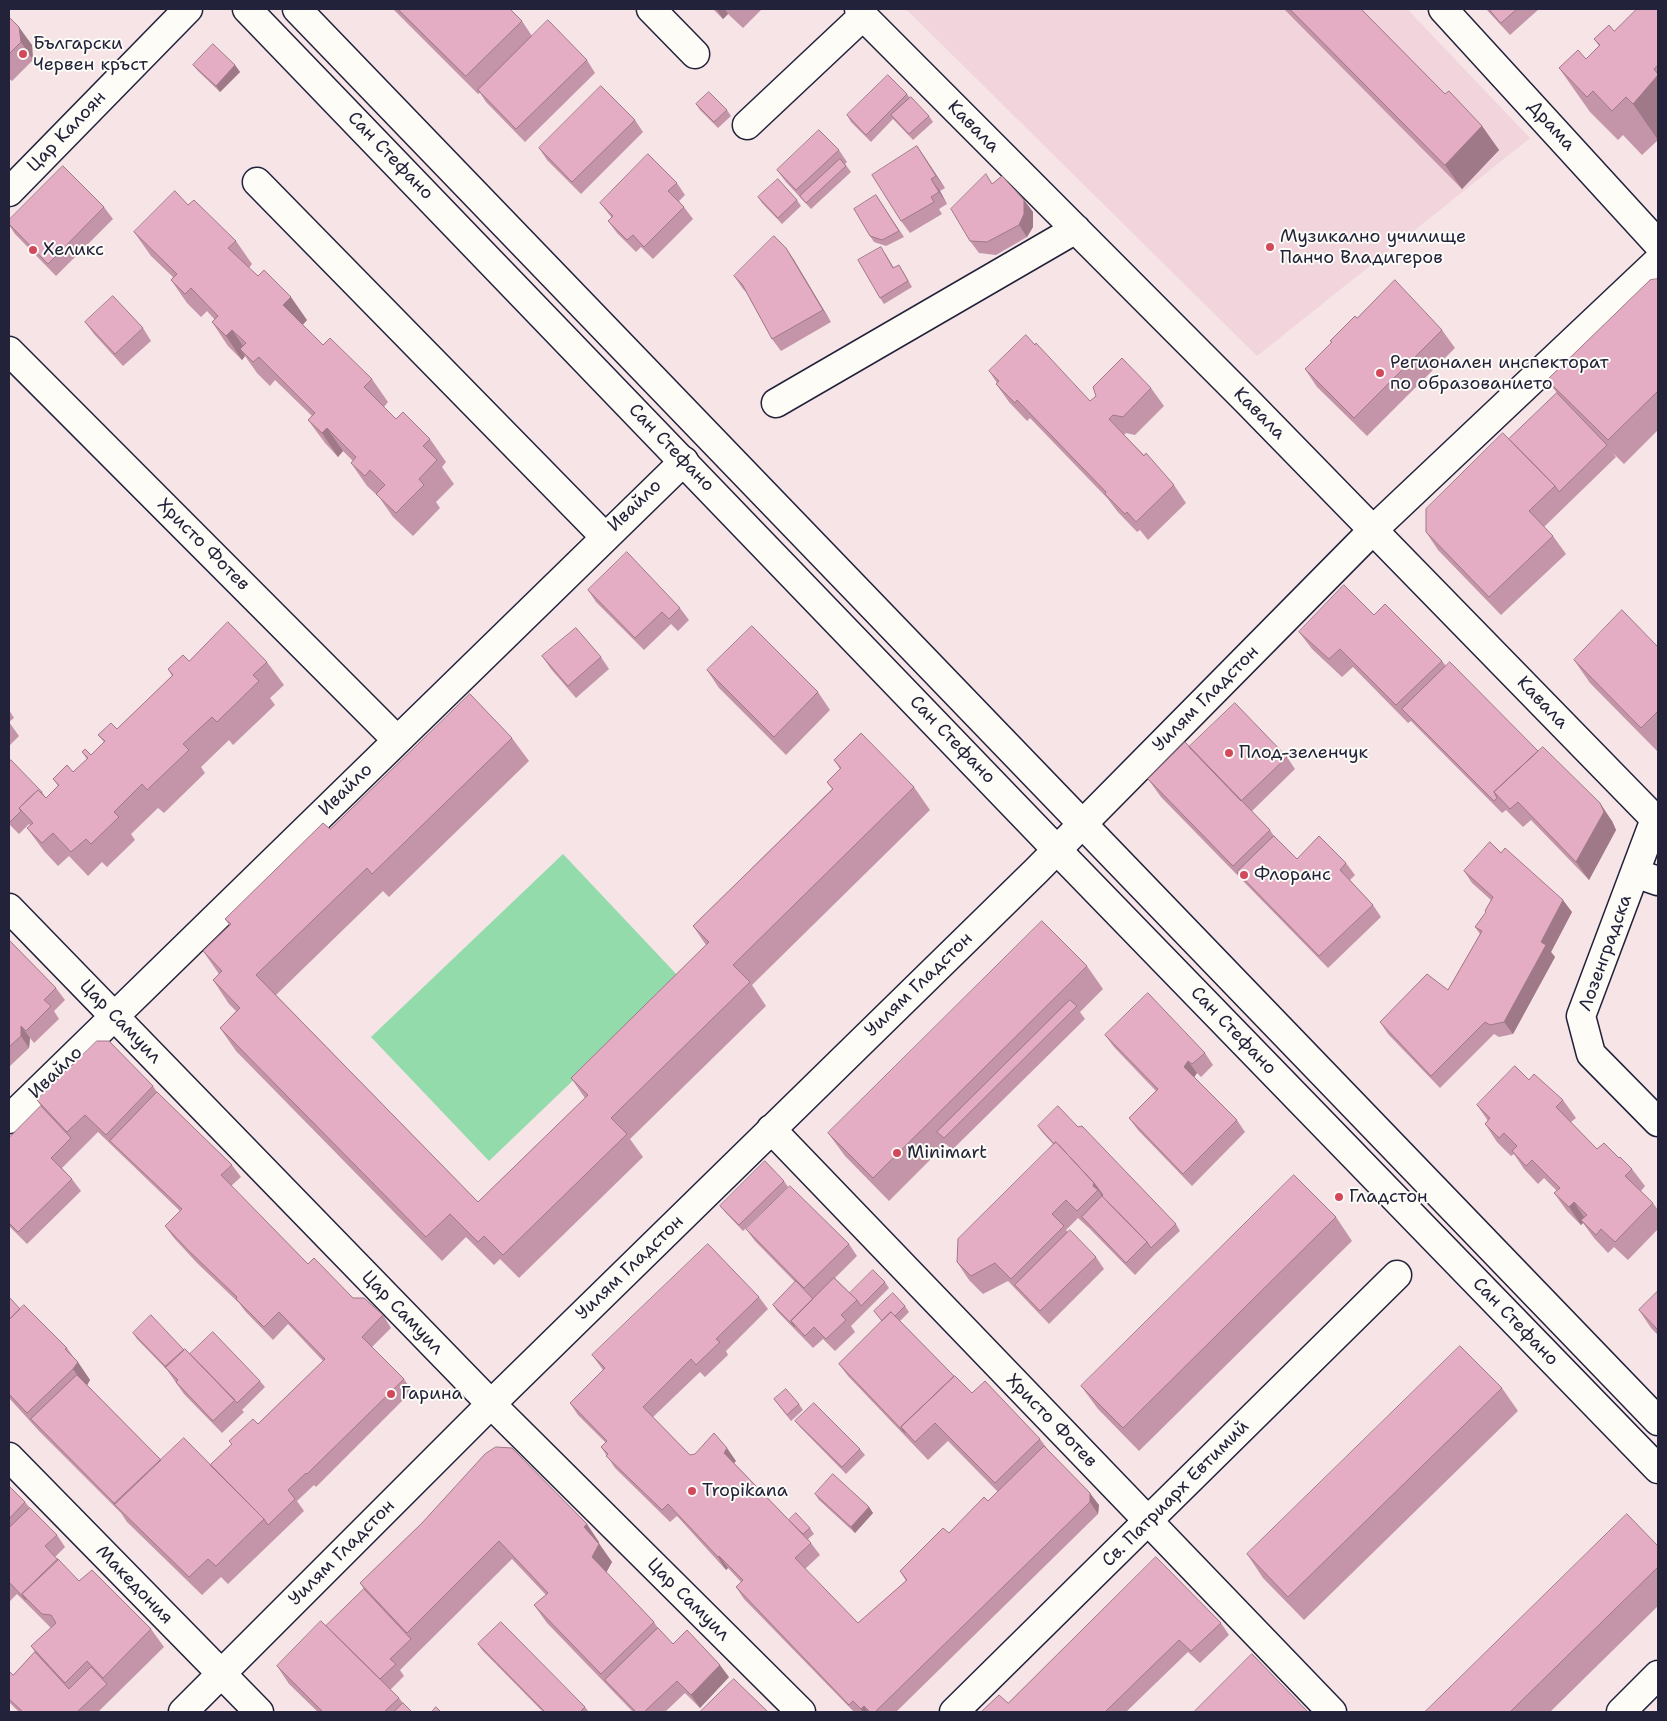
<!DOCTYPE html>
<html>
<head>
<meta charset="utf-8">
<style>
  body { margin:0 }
  #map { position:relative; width:1667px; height:1721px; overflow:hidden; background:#f6e4e7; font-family:"Shantell Sans",sans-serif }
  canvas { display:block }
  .frame { position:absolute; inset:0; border:10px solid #22223b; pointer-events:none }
</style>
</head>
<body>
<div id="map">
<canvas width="1667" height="1721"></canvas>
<div class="frame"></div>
</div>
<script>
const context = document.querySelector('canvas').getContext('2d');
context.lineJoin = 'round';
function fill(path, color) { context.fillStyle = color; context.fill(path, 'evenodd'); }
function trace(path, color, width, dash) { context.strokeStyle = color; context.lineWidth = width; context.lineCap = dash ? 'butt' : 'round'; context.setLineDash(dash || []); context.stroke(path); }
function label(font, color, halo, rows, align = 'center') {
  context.font = font + ' "Shantell Sans",sans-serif'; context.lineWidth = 4; context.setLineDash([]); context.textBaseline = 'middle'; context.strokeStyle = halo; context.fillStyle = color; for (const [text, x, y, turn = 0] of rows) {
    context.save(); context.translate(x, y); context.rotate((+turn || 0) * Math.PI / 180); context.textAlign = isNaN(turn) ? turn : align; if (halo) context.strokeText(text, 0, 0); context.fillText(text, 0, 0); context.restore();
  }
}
fill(new Path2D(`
  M906,9H1407L1530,138L1257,356Z`), '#f1d4dc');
fill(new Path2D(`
  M563,854L680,978L489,1161L371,1037Z`), '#93dbaa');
const minor = new Path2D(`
  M651,9L695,54
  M859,9L863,16L1247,401L1655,819H1658
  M1443,9L1658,244
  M747,125L863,16
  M257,182L604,536
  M9,192L188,9
  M9,351L397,740
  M776,403L1076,229
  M1655,819L1581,1016L1591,1054L1658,1122
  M1635,873L1658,881
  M9,908L491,1404L801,1712
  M9,1119L684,461
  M771,1129L1332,1712
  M9,1457L259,1712
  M183,1712L491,1404L1036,871L1373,530L1658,261
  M954,1712L1397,1275
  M1621,1712L1658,1675`);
const major = new Path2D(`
  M247,9L1056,849L1658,1469
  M297,9L1658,1421`);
trace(minor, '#22223b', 31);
trace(major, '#22223b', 31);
trace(minor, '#fdfcf7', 28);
trace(major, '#fdfcf7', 28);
fill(new Path2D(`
  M393,9H510L522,21L532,36L587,60L595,73L525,142L486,102L480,93L478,94Z
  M713,9H762L743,28L728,14L723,19Z
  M1284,9H1361L1445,94L1482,126L1499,150L1462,189Z
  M1486,9H1539L1510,35Z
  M1658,9V142L1657,141L1642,155L1623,135L1618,140L1590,112L1559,68L1586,59L1599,46L1594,39L1614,31Z
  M9,17L32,45L33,60L12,81L9,79Z
  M193,65H235L240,72L220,92L198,71Z
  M907,94L910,98L929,116L933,122L913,140L893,119L871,142L851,122L847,115Z
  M696,104L727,110L731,116L718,128L700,110Z
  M635,120L643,132L581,194L547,160L539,148Z
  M917,146L945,188L940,191L947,204L939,209L942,214L910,233L901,221Z
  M839,150L847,162L845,164L851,172L811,209L786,182L777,170Z
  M677,183L685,195L679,201L684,207L693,219L653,259L641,247L636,252L617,233L608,221L612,218L600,203Z
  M993,183L1024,200L1033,212V227L1027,237L996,255L979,253L970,241Z
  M876,195L904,237L886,246L874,242L870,236Z
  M758,197L797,200L801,206L782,224L762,203Z
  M188,205L236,241L252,264L249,268L307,320L302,325L323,345L372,379L388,402L384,407L396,419L430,439L446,462L442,467L454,484L436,502L440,508L413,536L393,517L379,497L367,486L351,463L353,461L343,451L338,457L325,443L308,420L312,416L275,380L270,386L257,373L245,356L242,360L228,346L212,322L215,320L207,311L201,317L187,303L171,280L173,277L151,256L134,232Z
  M104,207L113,219L56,276L15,234L9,225V220Z
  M786,248L794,260L831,322L781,351L772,339L746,292L743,289L734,276Z
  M885,253L894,268L903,271L912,287L884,304L880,298Z
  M1658,279V430L1624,464L1613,453L1616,457L1544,527L1553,536L1566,554L1501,615L1438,550L1426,532L1509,439L1557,393L1547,380Z
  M1357,318L1442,330L1455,348L1367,436L1317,387L1305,369Z
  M85,322L143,328L151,341L123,366L94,334Z
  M1035,345L1090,401L1151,388L1164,406L1135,435L1126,433L1124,435L1174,485L1186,503L1148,540L1140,530L1137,532L1117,511L1108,499L1030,418L1027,421L1009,402L996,384L997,383L989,371Z
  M588,590L680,608L689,620L678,631L671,624L644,650L596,602Z
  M1374,615L1442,661L1446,666L1538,751L1612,821L1616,830L1589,880L1531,820L1523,827L1506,810L1502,813L1411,721L1408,723L1353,667L1342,677L1312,649L1299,632Z
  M1658,647V750L1657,751L1590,683L1574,660Z
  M542,656L601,657L609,669L576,698L551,669Z
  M189,661L267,662L284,685L270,698L275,705L233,745L229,740L201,767L205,773L164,813L158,808L131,834L135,840L107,867L102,862L88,876L69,856L58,866L44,851L27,828L30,825L29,824L19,834L9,824V763L42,792L46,798L58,786L53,779L73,772L87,759L82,752L91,755L104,742L98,735L117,729L172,676L168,669Z
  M707,670L818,692L830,710L786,755L719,688Z
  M9,710L14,718L9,722L19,736L9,746Z
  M512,738L529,761L389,897L383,891L276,995L478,1202L585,1098L571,1078L706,945L693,926L832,789L827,782L840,769L834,760L914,787L930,810L752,985L766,1006L630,1139L643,1157L519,1278L500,1259L494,1265L466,1237L442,1261L236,1051L220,1028L236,1011L229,1004L213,980L219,974L203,951L230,926L225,919L330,829Z
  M1189,747L1287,757L1295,769L1252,811L1270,830L1274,836L1297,859L1346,863L1355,875L1350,880L1373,905L1381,917L1328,968L1161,797L1148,779Z
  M1501,853L1572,912L1551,952L1555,957L1513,1034L1499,1037L1494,1034L1440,1088L1388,1034L1380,1022L1448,990L1480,934L1475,927L1486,913L1491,900L1472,883L1464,871Z
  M9,940L56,988L65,1000L54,1011L59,1019L34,1043L30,1038L29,1048L9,1067Z
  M1087,966L1103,989L1080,1012L1085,1019L952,1150L946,1144L889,1201L845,1156L828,1133Z
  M1105,1035L1205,1053L1213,1065L1201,1077L1197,1073L1194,1077L1237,1120L1245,1132L1192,1186L1138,1130L1129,1118L1156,1091L1114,1047Z
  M1529,1080L1563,1100L1576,1118L1571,1122L1597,1149L1619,1158L1632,1169L1645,1186L1641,1191L1653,1203L1658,1210V1229L1628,1260L1614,1247L1608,1253L1594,1238L1583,1223L1581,1225L1567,1211L1554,1193L1557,1191L1544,1178L1538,1184L1524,1169L1514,1154L1511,1156L1497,1142L1485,1124L1488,1121L1477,1105Z
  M153,1086L157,1092L232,1165L241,1177L231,1186L308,1264L353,1298L383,1315L391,1328L372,1347L404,1379L412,1391L316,1487L314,1485L297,1501L304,1511L228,1584L221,1577L202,1595L127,1522L121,1513L39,1431L9,1398V1297L20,1309L67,1348L90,1380L87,1385L161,1460L210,1465L232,1445L229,1441L258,1424L323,1361L288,1324L273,1340L245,1311L239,1303L197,1263L174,1238L165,1226L180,1211L98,1132L62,1168L72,1179L81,1191L27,1244L9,1226V1138L41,1106L37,1100Z
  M1038,1126L1176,1224L1180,1231L1155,1254L1135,1275L1090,1229L1078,1218L1066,1230L1068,1232L1096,1257L1104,1269L1049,1324L1008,1281L983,1294L969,1280L957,1262L1053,1144L1042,1132Z
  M784,1181L788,1187L743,1231L725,1212L720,1206Z
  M1336,1217L1352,1241L1139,1451L1098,1409L1081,1386Z
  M746,1229L849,1244L857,1256L835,1278L850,1293L885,1282L889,1288L851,1326L855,1332L835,1351L823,1339L813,1348L777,1311L773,1305L795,1282L755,1241Z
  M1658,1291V1335L1651,1328L1639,1310Z
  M759,1297L768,1309L726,1351L728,1355L705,1377L700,1372L653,1417L690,1455L736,1461L734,1463L789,1520L810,1528L814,1534L808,1539L820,1555L805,1569L858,1623L906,1581L900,1571L949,1533L988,1501L998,1492L948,1441L928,1460L848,1376L839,1364L882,1321L874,1311L905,1306L909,1312L900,1321L954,1376L972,1393L1040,1439L1049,1451L1099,1505L1098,1514L896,1712H854L744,1599L736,1587L741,1582L728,1568L726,1570L677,1516L670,1522L615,1468L601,1447L606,1443L578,1415L570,1403L603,1370L592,1355Z
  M133,1333L184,1350L190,1354L260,1381L265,1387L242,1410L244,1412L222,1433L184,1394L167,1370L137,1339Z
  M1502,1388L1518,1411L1304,1620L1263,1578L1247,1554Z
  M774,1399L799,1404L803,1410L791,1421Z
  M795,1421L860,1449L865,1455L846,1474L800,1427Z
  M9,1486L25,1502L30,1508L57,1535L65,1547L55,1557L79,1581L151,1629L164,1647L98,1712H19L9,1702V1673L13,1675L35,1652L31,1646L51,1628L17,1594L9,1602Z
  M815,1494L869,1507L873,1513L855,1533L819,1500Z
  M422,1523L599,1542V1543L612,1562L606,1572L654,1622L658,1628L673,1644L729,1677L700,1708L685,1693L665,1712H633L547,1623L534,1605L546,1595L512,1559L400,1670L404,1676L390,1690L399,1698L403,1703L412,1712H318L289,1684L277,1666L326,1626L364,1589L360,1583Z
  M1658,1546V1606L1550,1712H1425Z
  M1221,1623L1229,1635L1200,1663L1188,1652L1126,1712H981L1008,1703Z
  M478,1644L585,1707L589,1712H543L482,1650Z`), '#c495a8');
fill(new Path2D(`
  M716,9H725L728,14L723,19Z
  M19,27L32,45L33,60L21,42Z
  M235,65L240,72L220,92L216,86Z
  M1658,75V140L1633,104Z
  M1482,126L1499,150L1462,189L1445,165Z
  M917,146L926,159L945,188L936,176Z
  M931,179L940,191L947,204L939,192Z
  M1024,200L1033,212V227L1027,237L1019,225Z
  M786,248L794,260L831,322L823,310Z
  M291,297L307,320L299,329L283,305Z
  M232,330L248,353L240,349L245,356L242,360L226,336Z
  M327,428L343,451L338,457L322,433Z
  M1600,803L1612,821L1616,830L1589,880L1576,862Z
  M1563,900L1572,912L1551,952L1555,957L1513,1034L1504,1022L1541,942Z
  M21,1026L30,1038L29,1048L21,1036Z
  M1188,1061L1197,1073L1193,1079L1184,1067Z
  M1094,1183L1107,1201L1106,1202L1098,1190L1093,1186Z
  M1574,1202L1586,1220H1581L1583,1223L1581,1225L1569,1207Z
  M78,1362L90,1380L86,1387L73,1369Z
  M727,1448L736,1461L732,1465L724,1453Z
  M1090,1493L1099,1505L1098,1514L1090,1502Z
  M869,1507L873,1513L855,1533L851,1527Z
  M587,1524L599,1542L596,1545L584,1527Z
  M599,1544L612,1562L605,1575L592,1557Z
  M719,1556L728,1568L726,1570L718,1557Z
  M720,1665L729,1677L700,1708L691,1695Z
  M864,1706L868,1712H863L861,1709Z`), '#a07988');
const building = new Path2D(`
  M398,9H510L522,21L466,76Z
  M1290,9H1361L1445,94L1449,91L1482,126L1445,165Z
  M1489,9H1517L1501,23Z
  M1637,9H1658V65L1654,69L1658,74V75L1633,104L1626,97L1612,111L1593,91L1587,97L1559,68L1578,50L1586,59L1600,45L1594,39L1609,25L1614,31Z
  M9,17L19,27L21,42L9,54Z
  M548,20L587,60L516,129L478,90Z
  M213,44L235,65L216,86L193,65Z
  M888,75L907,94L866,135L847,115Z
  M601,86L635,120L572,182L539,148Z
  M709,92L727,110L714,122L696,104Z
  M911,97L929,116L909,134L891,115Z
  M819,130L839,150L796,190L777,170Z
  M917,146L936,176L931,179L939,192L931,197L934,202L901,221L872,175Z
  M648,154L677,183L668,191L684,207L644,247L633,235L627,240L608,221L613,216L600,203Z
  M840,159L846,166L806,203L800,196Z
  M63,166L104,207L48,264L9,224V220Z
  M986,174L992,184L1002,176L1024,200V214L1019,225L987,242L970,241L951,209Z
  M778,179L797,200L778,218L758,197Z
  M175,191L188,205L194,200L236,241L228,248L258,276L264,270L291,297L283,305L323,345L330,338L372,379L364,387L396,419L403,412L430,439L423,446L437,460L419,479L424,485L396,513L376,494L385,485L370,470L365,476L351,463L356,457L327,428L322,433L308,420L315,413L259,357L253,362L240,349L246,343L232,330L226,336L212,322L218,316L191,288L185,294L171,280L177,274L134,232Z
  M876,195L899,231L882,240L870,236L854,209Z
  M774,236L786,248L823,310L772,339L742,284L734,276Z
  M881,247L893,268L899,265L908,281L880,298L858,260Z
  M1658,279V391L1608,440L1547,380L1650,280Z
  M1395,280L1442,330L1354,418L1305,369L1332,342L1330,341L1355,316L1357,318Z
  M113,296L143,328L115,354L85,322Z
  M1026,335L1035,345L1036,343L1090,401L1096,396L1093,387L1122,358L1151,388L1123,417L1113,415L1109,419L1144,456L1146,453L1174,485L1136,522L1127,512L1125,514L1105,494L1106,492L1017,400L1015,403L996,384L999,381L989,371Z
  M1557,393L1607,445L1559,492L1555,486L1509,439Z
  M1503,433L1555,486L1529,511L1553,536L1489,597L1426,532V509Z
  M627,552L680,608L669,619L662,612L635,638L588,590Z
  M1344,585L1374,615L1385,604L1442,661L1396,705L1340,649L1329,659L1299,632Z
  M1622,610L1658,647V711L1641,728L1574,660Z
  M228,622L267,662L253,675L259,681L217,722L212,717L183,744L189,750L147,790L142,784L114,812L119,817L91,844L86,839L71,852L53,833L42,843L27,828L33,823L19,808L38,790L46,798L59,785L53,779L67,765L73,772L88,758L82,752L85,749L91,755L105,741L98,735L111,723L117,729L173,675L168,669L183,655L189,661Z
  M752,626L818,692L774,737L707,670Z
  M576,628L601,657L568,686L542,656Z
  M1450,662L1538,751L1494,792L1497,798L1494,801L1402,709Z
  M470,694L512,738L372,874L367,868L256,975L478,1202L588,1095L571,1078L709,942L693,926L833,789L827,782L841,768L834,760L861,733L914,787L733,965L750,982L611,1118L627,1134L503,1255L484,1236L478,1242L450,1214L426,1237L220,1028L240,1008L213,980L222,971L203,951L231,924L225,919L323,823L330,829Z
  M1235,703L1287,757L1241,801L1189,747Z
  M1185,742L1270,830L1233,866L1148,779Z
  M1543,747L1600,803L1604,812L1576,862L1518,802L1510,809L1494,792Z
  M11,760L42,792L41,793L38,790L19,808L21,811L10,822L9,820V763Z
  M1274,836L1297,859L1319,836L1346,863L1340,870L1373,905L1319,956L1237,872Z
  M1490,842L1501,853L1505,848L1563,900L1541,942L1546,945L1504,1022L1490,1025L1485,1022L1431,1076L1380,1022L1427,974L1448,990L1482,931L1475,927L1486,912L1485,911L1493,897L1464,871Z
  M1042,921L1087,966L873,1178L828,1133Z
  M9,940L56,988L44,1000L51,1006L26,1031L21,1026V1036L9,1047Z
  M1148,993L1205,1053L1192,1064L1188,1061L1184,1067L1237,1120L1183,1174L1129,1118L1158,1089L1105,1035Z
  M1070,1000L1077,1006L944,1138L937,1132Z
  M97,1041H109L153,1086L106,1135L85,1115L67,1132L37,1100Z
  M1515,1066L1529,1080L1534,1074L1563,1100L1556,1107L1597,1149L1604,1143L1619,1158L1620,1157L1632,1169L1625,1176L1653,1203L1615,1242L1601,1229L1596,1235L1581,1220L1587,1215L1574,1202L1569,1207L1554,1193L1560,1188L1532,1160L1526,1166L1512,1151L1517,1146L1504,1133L1499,1138L1485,1124L1490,1118L1477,1105Z
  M157,1092L232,1165L221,1175L308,1264L314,1258L353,1298H364L383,1315L362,1337L404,1379L307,1474L306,1473L288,1490L295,1499L268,1525L264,1519L210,1465L232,1444L229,1441L253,1419L258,1424L325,1359L279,1312L264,1327L236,1299L237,1297L188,1250L165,1226L182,1209L110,1141Z
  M41,1106L71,1138L51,1158L72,1179L18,1232L9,1223V1138Z
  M1058,1106L1078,1127L1082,1126L1176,1224L1151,1248L1147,1242L1102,1196L1103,1195L1094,1183L1056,1142L1054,1144L1038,1126Z
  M1056,1142L1094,1183L1093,1186L1098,1190L1077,1211L1066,1200L1052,1214L1064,1226L1011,1279L995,1263L971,1276L957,1262L958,1239Z
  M765,1161L784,1181L739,1225L720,1206Z
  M1294,1175L1336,1217L1123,1428L1081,1386Z
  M790,1186L849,1244L804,1288L746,1229Z
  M1102,1196L1147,1242L1126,1263L1082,1217Z
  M1070,1230L1096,1257L1040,1311L1015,1285Z
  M708,1244L759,1297L716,1339L720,1342L696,1365L691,1359L643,1407L690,1455L695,1454L714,1433L727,1448L724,1453L811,1543L795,1558L858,1623L907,1580L900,1571L943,1528L949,1533L984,1497L988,1501L1044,1446L1090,1493V1502L875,1712H870L864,1706L861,1709L853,1701L849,1705L736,1587L743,1580L719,1556L718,1557L668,1504L662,1510L606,1456L608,1454L601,1447L607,1441L570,1403L605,1368L592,1355Z
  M873,1270L885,1282L861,1306L857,1300L850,1293Z
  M834,1278L857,1300L841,1315L846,1320L826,1339L814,1327L805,1336L791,1321Z
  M796,1281L813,1299L791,1321L795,1327L773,1305Z
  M1658,1291V1330L1639,1310Z
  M893,1293L905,1306L895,1316L891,1312L882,1321L874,1311Z
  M9,1297L20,1309L9,1320Z
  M24,1305L67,1348L65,1349L78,1362L73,1369L27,1413L9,1394V1320Z
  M891,1312L954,1376L901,1427L905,1433L839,1364Z
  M151,1315L184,1350L166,1367L133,1333Z
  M213,1332L260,1381L237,1403L190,1354Z
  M1460,1346L1502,1388L1288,1597L1247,1554Z
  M185,1349L235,1400L213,1421L176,1382L178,1380L165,1367Z
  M77,1375L161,1460L115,1504L31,1419Z
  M955,1376L972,1393L985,1381L1040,1439L995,1483L935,1423L915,1442L901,1427Z
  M786,1389L799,1404L787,1415L774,1399Z
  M814,1403L860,1449L842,1467L795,1421Z
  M184,1438L264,1519L216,1566L208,1559L189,1577L114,1504Z
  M496,1447L512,1448L587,1524L584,1527L599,1544L592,1557L654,1622L601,1674L534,1605L548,1593L499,1541L407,1633L360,1583L422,1523L485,1454Z
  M833,1474L869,1507L851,1527L815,1494Z
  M9,1486L25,1502L9,1519Z
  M30,1508L57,1535L45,1546L58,1560L22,1594L26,1600L9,1582V1528Z
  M796,1513L810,1528L803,1534L789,1520Z
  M1627,1514L1658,1546V1567L1510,1712H1425Z
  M1156,1557L1221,1623L1191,1651L1179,1640L1105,1712H981L999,1695L1008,1703Z
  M58,1559L79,1581L92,1570L151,1629L103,1678L87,1661L65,1683L31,1646L56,1623L51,1615L42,1614L22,1594Z
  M364,1589L411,1639L390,1659L396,1664L380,1679L326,1626Z
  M321,1621L399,1698L384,1712H323L277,1666Z
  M501,1622L585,1707L580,1712H545L478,1644Z
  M658,1628L673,1644L687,1630L720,1665L691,1695L677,1681L644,1712H636L605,1680Z
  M35,1652L69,1689L91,1667L107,1684L77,1712H23L9,1699V1673L10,1672L13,1675Z
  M1252,1654L1308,1712H1194Z
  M734,1679L768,1712H700Z
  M403,1703L412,1712H394Z
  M436,1707L441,1712H432Z`);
fill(building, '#e4adc3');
trace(building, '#a07988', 1);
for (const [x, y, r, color] of [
  [23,54,5,"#d1495b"],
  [1270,247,5,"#d1495b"],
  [33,250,5,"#d1495b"],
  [1380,373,5,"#d1495b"],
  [1229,753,5,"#d1495b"],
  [1244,875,5,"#d1495b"],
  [897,1153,5,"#d1495b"],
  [1339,1197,5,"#d1495b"],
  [391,1394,5,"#d1495b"],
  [692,1491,5,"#d1495b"]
]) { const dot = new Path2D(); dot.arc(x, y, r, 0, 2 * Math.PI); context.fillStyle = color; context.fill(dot); trace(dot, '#fdfcf7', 2); }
label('18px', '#22223b', '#fdfcf7', [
  ["Български",33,44],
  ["Червен кръст",33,65],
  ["Музикално училище",1280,237],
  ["Панчо Владигеров",1280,258],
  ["Хеликс",43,250],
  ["Регионален инспекторат",1390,363],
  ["по образованието",1390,384],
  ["Плод-зеленчук",1239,753],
  ["Флоранс",1254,875],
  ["Minimart",907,1153],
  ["Гладстон",1349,1197],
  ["Гарина",401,1394],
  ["Tropikana",702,1491]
], 'left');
label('18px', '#22223b', '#fdfcf7', [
  ["Драма",1551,126,48],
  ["Кавала",973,127,45],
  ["Цар Калоян",67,132,-46],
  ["Сан Стефано",390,156,46],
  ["Кавала",1259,414,45],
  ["Сан Стефано",671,448,46],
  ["Ивайло",635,506,-44],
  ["Христо Фотев",203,545,45],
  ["Уилям Гладстон",1206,699,-45],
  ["Кавала",1542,703,46],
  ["Сан Стефано",952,740,46],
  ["Ивайло",346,790,-44],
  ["Лозенградска",1606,953,-70],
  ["Уилям Гладстон",919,985,-44],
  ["Цар Самуил",120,1022,46],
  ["Сан Стефано",1233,1031,46],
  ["Ивайло",56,1073,-44],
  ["Уилям Гладстон",630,1268,-44],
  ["Цар Самуил",402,1313,46],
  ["Сан Стефано",1515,1322,46],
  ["Христо Фотев",1051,1421,46],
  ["Св. Патриарх Евтимий",1176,1494,-45],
  ["Уилям Гладстон",342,1553,-45],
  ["Македония",134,1585,46],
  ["Цар Самуил",688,1600,45]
]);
</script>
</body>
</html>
